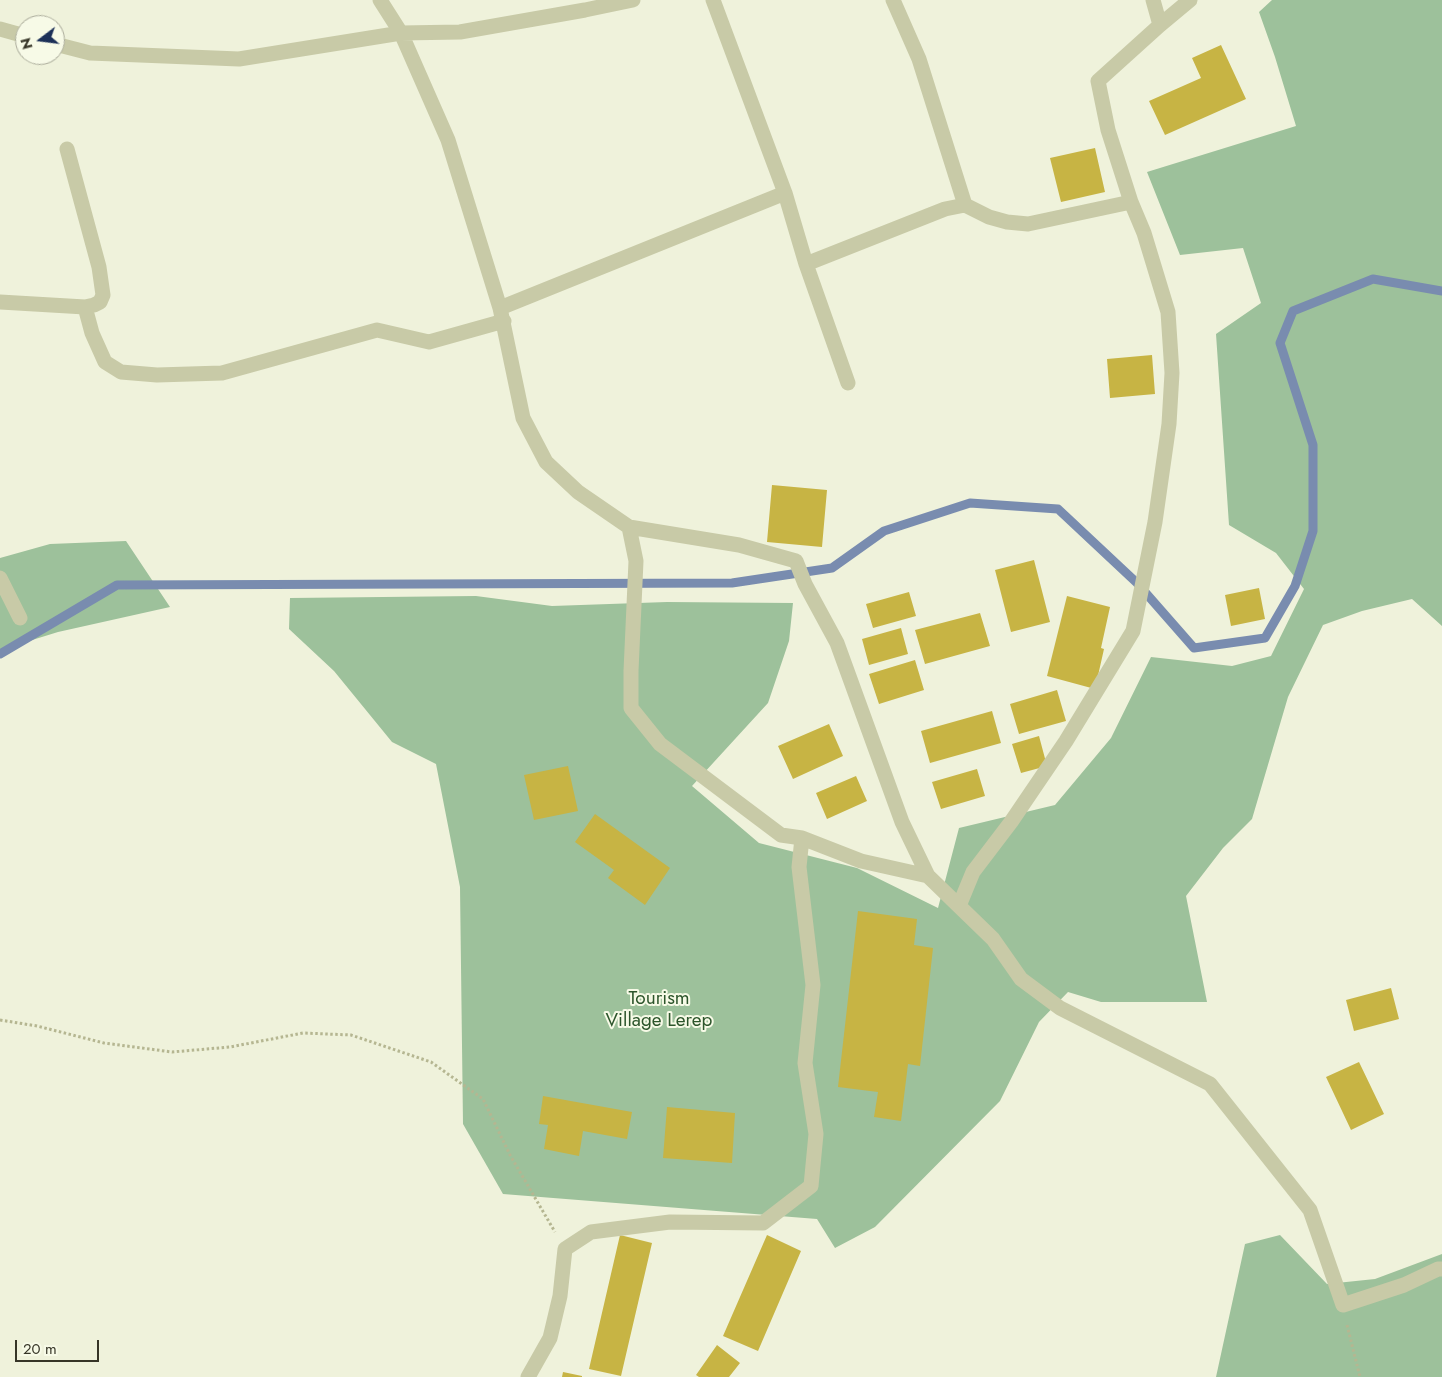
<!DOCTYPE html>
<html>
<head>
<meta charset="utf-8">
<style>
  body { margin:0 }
  #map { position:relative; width:1442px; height:1377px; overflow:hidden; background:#eff2db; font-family:Jost,sans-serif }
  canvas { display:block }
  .north { position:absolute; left:15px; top:15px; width:50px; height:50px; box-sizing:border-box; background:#f7fae7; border:1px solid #aaab9a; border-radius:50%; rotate:255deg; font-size:14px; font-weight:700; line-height:20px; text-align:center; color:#363527 }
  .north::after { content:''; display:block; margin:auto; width:18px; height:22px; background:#1c3058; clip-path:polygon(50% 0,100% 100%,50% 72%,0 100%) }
  .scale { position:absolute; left:15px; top:1340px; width:84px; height:22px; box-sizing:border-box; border:2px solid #363527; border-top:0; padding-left:6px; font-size:15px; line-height:18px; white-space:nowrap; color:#363527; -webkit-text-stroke:4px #f7fae7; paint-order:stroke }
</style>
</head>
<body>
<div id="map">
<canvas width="1442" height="1377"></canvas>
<div class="north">N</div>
<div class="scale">20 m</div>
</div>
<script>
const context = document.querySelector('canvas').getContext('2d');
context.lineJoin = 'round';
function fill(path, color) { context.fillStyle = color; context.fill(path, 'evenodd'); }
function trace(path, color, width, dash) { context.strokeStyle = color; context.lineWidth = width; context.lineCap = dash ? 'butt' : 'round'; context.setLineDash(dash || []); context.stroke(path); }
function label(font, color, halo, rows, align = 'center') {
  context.font = font + ' Jost,sans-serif'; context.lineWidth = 4; context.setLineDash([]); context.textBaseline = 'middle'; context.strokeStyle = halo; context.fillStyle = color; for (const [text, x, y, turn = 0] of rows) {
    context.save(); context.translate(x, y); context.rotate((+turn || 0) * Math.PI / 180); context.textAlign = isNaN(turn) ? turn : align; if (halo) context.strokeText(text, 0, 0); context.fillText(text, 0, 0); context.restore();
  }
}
fill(new Path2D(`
  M1272,0H1442V626L1412,599L1362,611L1323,625L1288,697L1252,819L1223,848L1186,896L1207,1002H1101L1068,992L1039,1022L1000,1101L875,1227L835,1248L817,1219L503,1194L463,1124L460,887L436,764L392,742L334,671L289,629L290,598L476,596L552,606L667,602L793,603L789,641L768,703L692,786L759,843L857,868L938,908L959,828L1055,805L1111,738L1151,657L1232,666L1271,656L1304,589L1276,553L1229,525L1216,334L1261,303L1243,248L1180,255L1147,172L1296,126L1275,57L1259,12Z
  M126,541L170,607L58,632L0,650V558L50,544Z
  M1280,1235L1327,1284L1375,1279L1442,1254V1377H1216L1245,1244Z`), '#9dc19b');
trace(new Path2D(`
  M0,654L117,585L732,583L832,568L884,531L970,503L1058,509L1137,583L1194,648L1265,638L1295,586L1313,531V445L1280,343L1293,311L1373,279L1442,291`), '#798caf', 9);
fill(new Path2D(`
  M1221,45L1246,99L1165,135L1149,101L1201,78L1192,58Z
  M1095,148L1105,192L1061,202L1050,158Z
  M1152,355L1155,394L1110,398L1107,359Z
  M772,485L827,490L822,547L767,542Z
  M1034,560L1050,622L1011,632L995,570Z
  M1259,588L1265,619L1231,626L1225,595Z
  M909,592L916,616L873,628L866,604Z
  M1067,596L1110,607L1101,648L1104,649L1095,689L1047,676Z
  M980,613L990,646L925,664L915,630Z
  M901,628L908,654L869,665L862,639Z
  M915,660L924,690L879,704L869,674Z
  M1057,690L1066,721L1019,734L1010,704Z
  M992,711L1001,743L930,763L921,731Z
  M829,724L843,756L793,779L778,746Z
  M1039,736L1047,766L1021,773L1012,744Z
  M568,766L578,811L534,820L524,775Z
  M977,769L985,796L941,809L932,782Z
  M856,776L867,801L827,819L816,793Z
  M595,814L670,868L645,905L608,878L614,870L575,842Z
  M858,911L917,919L914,945L933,948L920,1066L908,1064L901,1121L874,1117L878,1092L838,1087Z
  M1391,988L1399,1019L1354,1031L1346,1000Z
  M1359,1062L1384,1114L1351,1130L1326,1077Z
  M543,1096L632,1112L627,1139L583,1131L579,1156L544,1149L548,1125L539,1124Z
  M667,1107L735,1113L732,1163L663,1158Z
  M620,1235L652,1243L621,1376L589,1369Z
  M767,1235L801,1251L758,1351L723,1336Z
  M717,1345L740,1363L729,1377H699L696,1375Z
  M563,1372L582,1376V1377H562Z`), '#c7b444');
trace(new Path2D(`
  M0,1020L37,1026L104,1043L172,1052L230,1047L303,1033L351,1035L431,1062L483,1099L510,1155L555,1232
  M1347,1325L1360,1377`), '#b5b691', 3, [2.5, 2.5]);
trace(new Path2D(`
  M380,0L401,33L448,140L500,308L523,418L546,462L578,492L629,527L636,561L631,671V708L660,744L781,835L802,838L861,861L928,876L993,939L1021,979L1060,1008L1210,1084L1310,1210L1343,1305L1404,1285L1438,1269H1442
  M713,0L785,193L806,264L848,383
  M893,0L919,59L965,205
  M1153,0L1160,25
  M0,29L25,36
  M55,44L90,53L239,59L401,33L460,32L585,10L633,0
  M806,264L945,209L965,205L989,217L1007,222L1028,224L1131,202
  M0,302L85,307L94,305L100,302L103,295L99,267L67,149
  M85,307L92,333L105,362L121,372L157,375L222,373L377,330L429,342L504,321
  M500,308L785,193
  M629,527L739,545L796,561L805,584L837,643L902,822L928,876
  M0,578L20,618
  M959,906L973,872L1011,822L1066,741L1133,631L1155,522L1169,424L1172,373L1168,312L1144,233L1131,202L1108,130L1098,81L1160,25L1190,0
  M528,1377L550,1338L560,1296L565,1249L591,1232L670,1222L763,1223L811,1186L816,1134L805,1063L813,985L799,867L802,838`), '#c8caa7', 15);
label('19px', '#2c552b', '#f7fae7', [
  ["Tourism",659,999],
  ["Village Lerep",659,1021]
]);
</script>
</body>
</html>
